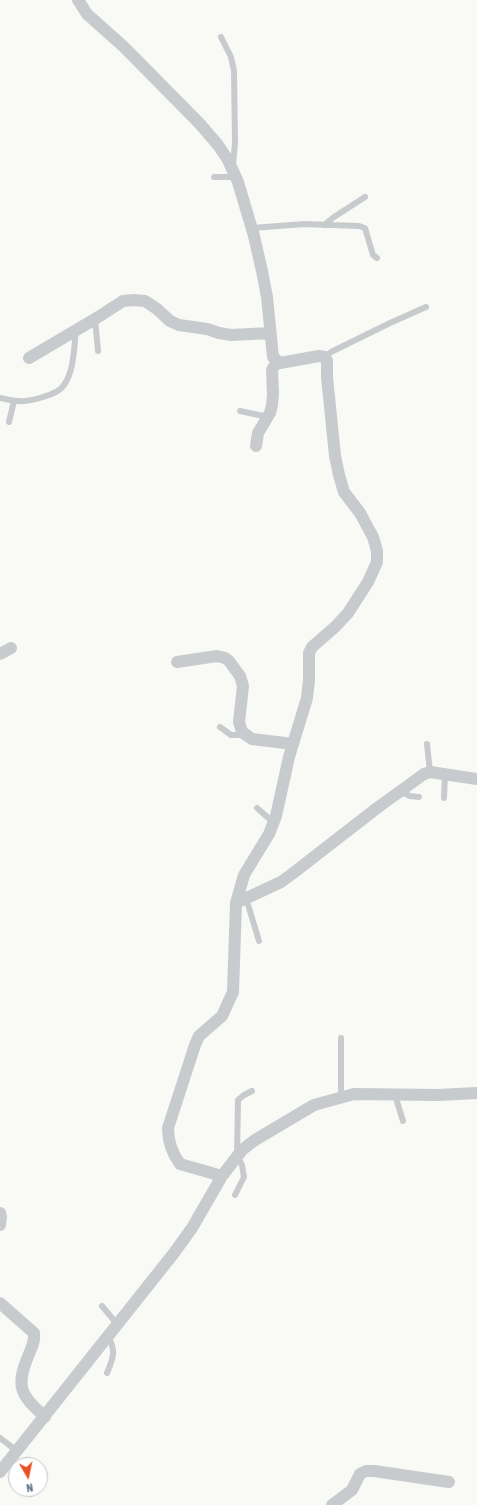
<!DOCTYPE html>
<html>
<head>
<meta charset="utf-8">
<style>
  body { margin:0 }
  #map { position:relative; width:477px; height:1505px; overflow:hidden; background:#f9f9f6; font-family:"Asap Condensed",sans-serif }
  canvas { display:block }
  .north { position:absolute; left:8px; top:1457px; width:40px; height:40px; box-sizing:border-box; background:#fff; border:1px solid #c0c8cd; border-radius:50%; rotate:171deg; font-size:11px; font-weight:700; line-height:16px; text-align:center; color:#627583 }
  .north::after { content:''; display:block; margin:auto; width:14px; height:18px; background:#eb5024; clip-path:polygon(50% 0,100% 100%,50% 72%,0 100%) }
</style>
</head>
<body>
<div id="map">
<canvas width="477" height="1505"></canvas>
<div class="north">N</div>
</div>
<script>
const context = document.querySelector('canvas').getContext('2d');
context.lineJoin = 'round';
function trace(path, color, width, dash) { context.strokeStyle = color; context.lineWidth = width; context.lineCap = dash ? 'butt' : 'round'; context.setLineDash(dash || []); context.stroke(path); }
trace(new Path2D(`
  M221,37L231,57L234,71L235,143L233,165
  M214,177H236
  M324,225L334,217L365,197
  M252,228L304,224L359,226L365,228L373,255L377,258
  M95,319L98,351
  M325,357L331,352L390,323L426,307
  M0,398C19,402 24,403 43,397C50,395 60,392 64,385C74,371 74,348 76,330
  M240,411L268,417
  M9,422L14,401
  M220,727L231,735H244
  M427,744L430,772
  M399,791L410,796L419,797
  M444,798L445,774
  M257,808L274,823
  M246,898L259,941
  M395,1095L403,1121
  M341,1097V1038
  M235,1195L244,1177L242,1165L237,1156L238,1100L244,1095L252,1091
  M102,1306L117,1324
  M107,1373C114,1356 116,1352 108,1335
  M0,1438L17,1451`), '#c7cbce', 6);
trace(new Path2D(`
  M78,0L87,14L124,47L200,124L218,145L228,160L238,182L254,236L262,271L267,297L273,357L280,363L319,356L325,357L327,361V377L335,456L339,475L344,492L360,513L373,537L377,551V562L368,582L348,613L335,627L312,647L309,653V680L307,698L289,757L276,816L269,834L244,875L236,903L233,992L222,1016L199,1036L195,1045L168,1128C168,1141 172,1153 180,1164L222,1176
  M29,358L95,319L123,301L134,300L145,301L157,309L170,321L179,325L207,329L219,333L231,335L270,333
  M256,446L258,433L270,413L272,405L273,394L272,370L277,361
  M0,654L11,648
  M177,662L217,656L225,658L229,661L240,676L243,686L239,722L242,732L252,739L293,744
  M236,903L281,882L292,874L377,808L424,774L430,772L477,779
  M0,1213L1,1217L0,1225
  M0,1303L34,1333C35,1341 32,1347 29,1354C15,1387 20,1394 45,1417
  M0,1472L174,1253L192,1228L222,1176L242,1150L255,1140L314,1105L354,1094L438,1095L477,1093
  M332,1505L352,1490L360,1474L366,1471H374L449,1482`), '#c7cbce', 12);
</script>
</body>
</html>
